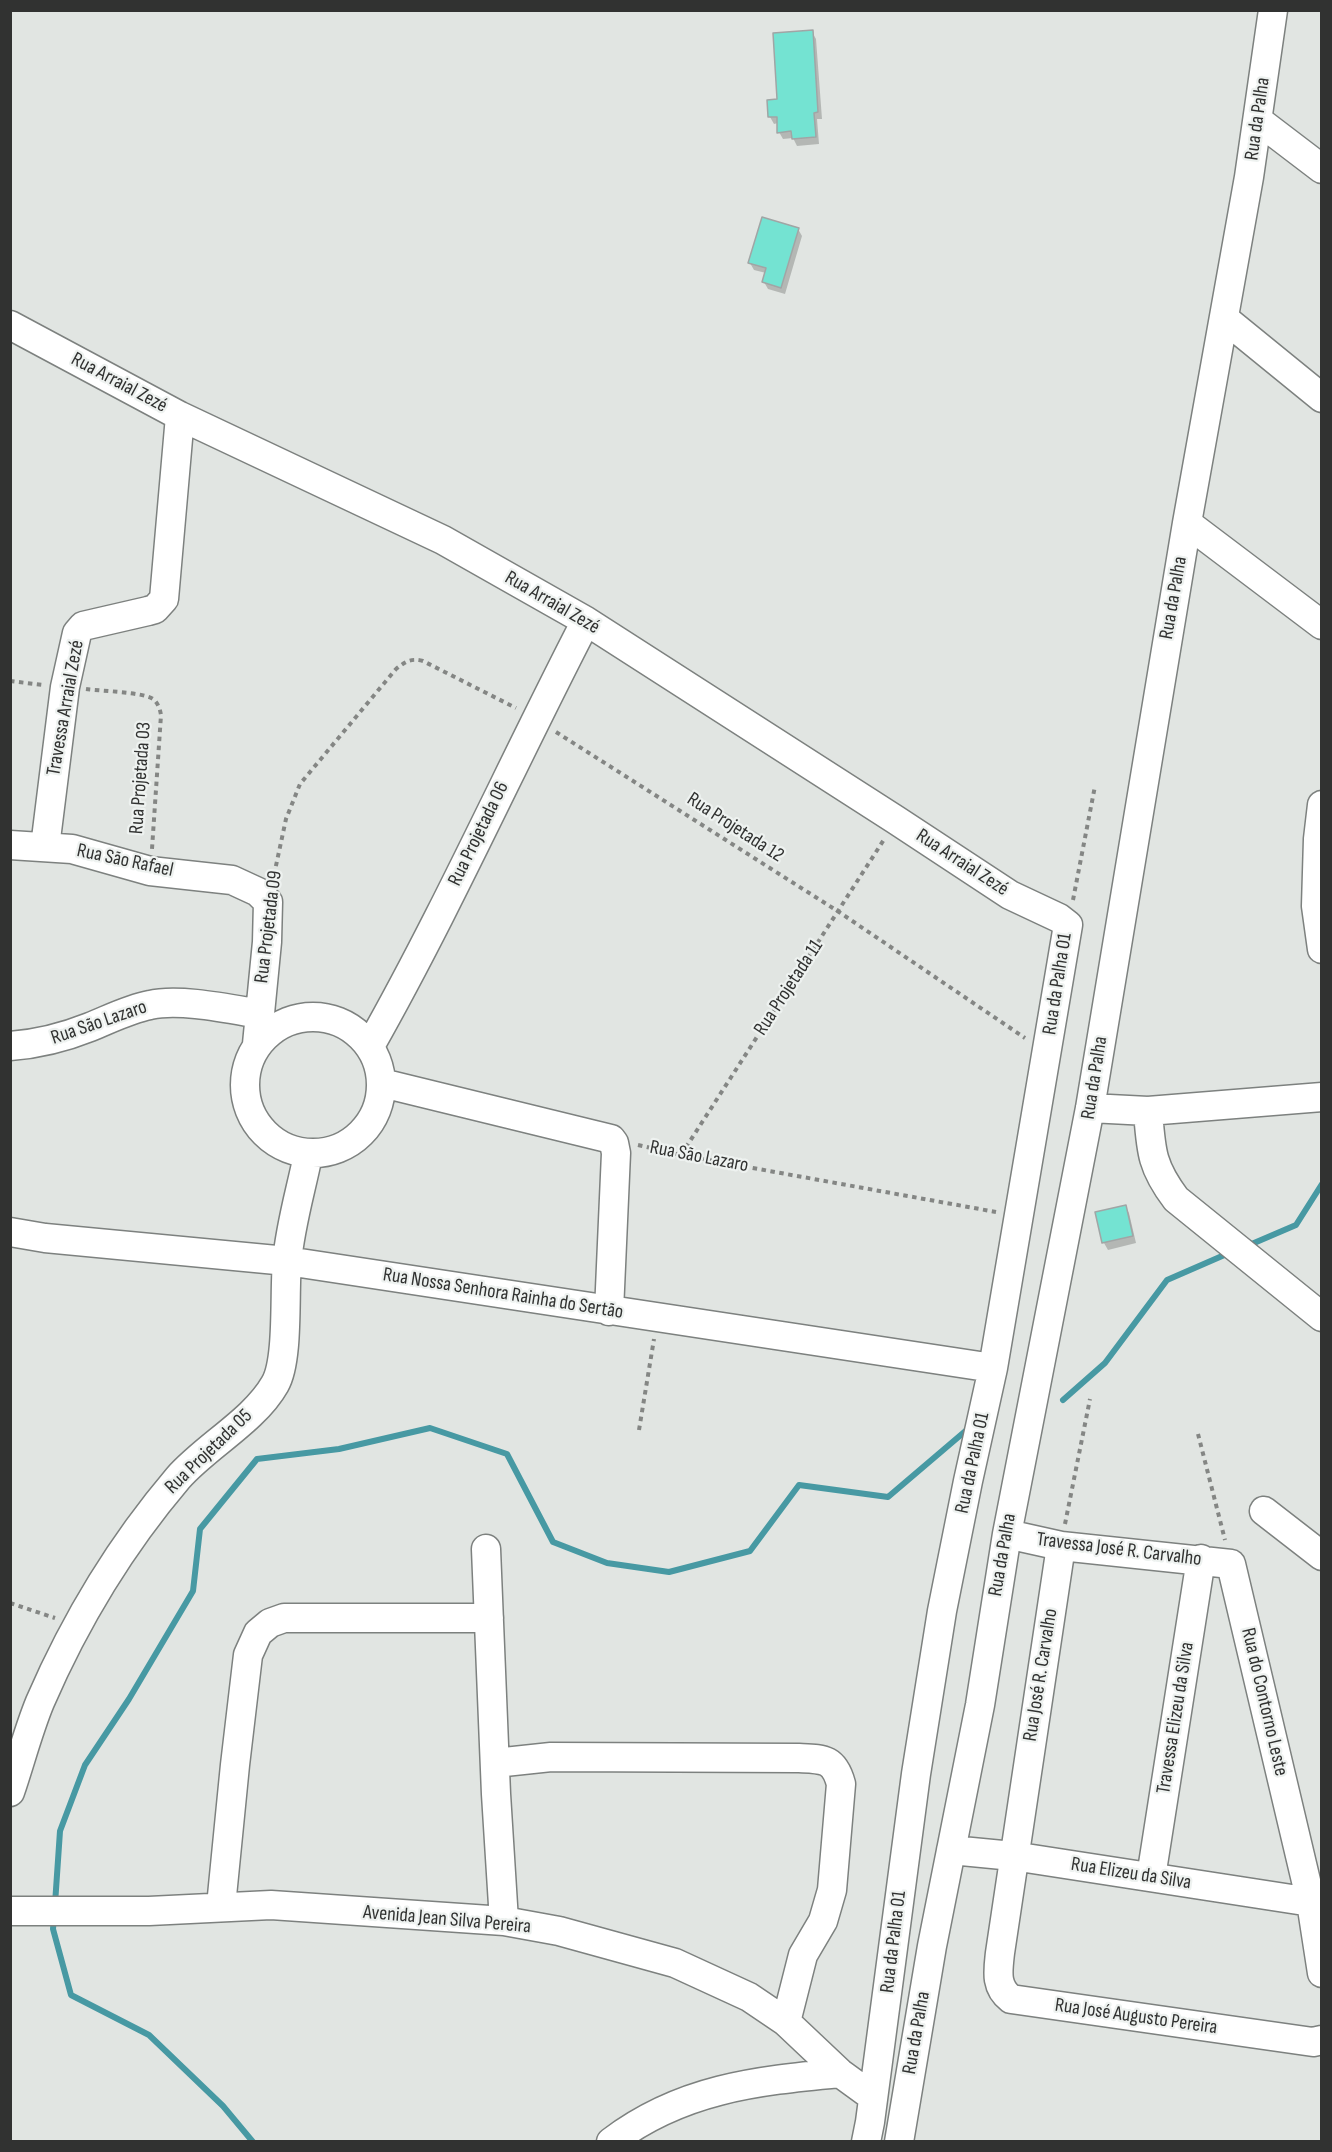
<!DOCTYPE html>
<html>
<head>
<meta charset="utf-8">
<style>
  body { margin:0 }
  #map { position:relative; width:1332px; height:2152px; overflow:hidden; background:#e1e5e2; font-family:"Sofia Sans Condensed",sans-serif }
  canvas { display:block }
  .frame { position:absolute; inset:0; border:12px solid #313231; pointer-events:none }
</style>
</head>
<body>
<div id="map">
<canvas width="1332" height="2152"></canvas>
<div class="frame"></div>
</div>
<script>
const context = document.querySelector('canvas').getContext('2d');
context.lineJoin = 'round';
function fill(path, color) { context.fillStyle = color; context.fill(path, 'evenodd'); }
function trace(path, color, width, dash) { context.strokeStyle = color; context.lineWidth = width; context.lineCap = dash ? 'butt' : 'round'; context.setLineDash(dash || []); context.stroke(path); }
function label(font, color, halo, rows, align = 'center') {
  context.font = font + ' "Sofia Sans Condensed",sans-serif'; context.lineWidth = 4.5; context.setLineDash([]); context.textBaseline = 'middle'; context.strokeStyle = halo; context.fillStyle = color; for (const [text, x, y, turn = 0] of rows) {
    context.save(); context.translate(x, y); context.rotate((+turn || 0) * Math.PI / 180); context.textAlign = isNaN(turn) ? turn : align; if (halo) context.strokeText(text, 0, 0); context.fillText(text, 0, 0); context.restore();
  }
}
fill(new Path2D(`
  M812,32L816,39L822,119H817L819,144L797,146L793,138L783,139L779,132L778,123L774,124L770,117Z
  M798,229L802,236L785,294L768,289L764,282L766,273L754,270L750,263Z
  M1125,1206L1129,1213L1136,1243L1108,1250L1104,1243L1097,1213Z`), '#0003');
trace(new Path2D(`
  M1247,1246L1296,1225L1322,1184
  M1063,1400L1105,1363L1167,1280L1229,1253
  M55,1904L60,1831L85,1765L129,1699L193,1591L200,1529L257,1459L339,1449L430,1428L507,1454L553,1542L607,1563L669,1572L750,1551L799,1485L888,1497L969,1428
  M54,1917L53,1929L71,1995L149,2035L223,2106L253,2142`), '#4799a3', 6);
const building = new Path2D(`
  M813,30L818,112L814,113L816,137L792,139L791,131L777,133V117H768L767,100L777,99L773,33Z
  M762,217L799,228L781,288L762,282L766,268L748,263Z
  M1126,1205L1133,1236L1102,1243L1095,1212Z`);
fill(building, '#74e3d2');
trace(building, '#a1a5a5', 1.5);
const minor = new Path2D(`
  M1259,121L1322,169
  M1225,319L1322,398
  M10,325L180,416L443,540L586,621L896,820L1010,895L1059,918L1068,925L993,1368L968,1481L942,1611L916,1774L870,2122L866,2142
  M1187,523L1322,625
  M1322,805L1318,839L1316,906L1322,949
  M10,845L72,849L150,871L232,880L258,892L268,902L267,942L257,1044
  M45,847L65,687L77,633L83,626L148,611L155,609L164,599L180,416
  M245 1085a68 68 0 1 1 136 0a68 68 0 1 1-136 0Z
  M10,1046C38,1044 65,1037 90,1027C110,1019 129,1009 150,1005C179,998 230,1009 260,1014
  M370,1046C448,908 513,762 586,621
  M382,1083L611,1139L614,1143L616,1153L609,1311
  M1090,1108L1148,1111L1322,1097
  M1148,1111C1151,1150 1151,1166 1176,1199L1322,1317
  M10,1232L45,1238L287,1261L993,1368
  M1264,1511L1322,1556
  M1007,1534L1061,1546L1231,1564L1311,1902L1322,1973
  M1061,1546L1000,1953C998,1971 995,1987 1011,1999L1313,2042L1322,2040
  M486,1549L496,1794L504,1921
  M495,1763L551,1757L799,1758C823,1759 834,1758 841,1784L832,1890L823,1921L803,1955L786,2022
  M10,1792C20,1763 28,1731 40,1702C75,1621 121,1545 178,1478C206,1446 254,1421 275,1384C289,1360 284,1292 287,1262C290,1226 301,1190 308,1155
  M951,1850L1013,1856L1311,1902
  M1151,1877L1201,1559
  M221,1906L235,1765L248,1655L258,1633L270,1623L284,1618H489
  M10,1911H149L271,1905L504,1921L559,1931L675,1963L749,1997L786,2022L840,2073L873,2097
  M611,2142C681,2089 755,2081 840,2073
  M899,2142L932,1946L980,1705L1007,1534L1090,1108L1187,523L1249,177L1273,10`);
trace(minor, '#7d817f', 31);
trace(new Path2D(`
  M10,681L43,685
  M86,689C100,691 143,692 153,699C158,703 160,709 161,715L152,849
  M556,732L839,912L1025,1038
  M274,875L286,819L300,784L396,669C406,661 411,658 423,661L516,708
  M1073,900L1095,786
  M638,1145L681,1155L996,1212
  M681,1155L885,838
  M639,1430L654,1339
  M1198,1434L1225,1540
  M1065,1524L1090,1399
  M10,1603L55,1618`), '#848684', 4, [4.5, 4.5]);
trace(minor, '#fff', 28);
label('20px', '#313231', '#eef2f0', [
  ["Rua da Palha",1258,119,-82],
  ["Rua Arraial Zezé",119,383,28],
  ["Rua da Palha",1174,598,-80],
  ["Rua Arraial Zezé",552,603,30],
  ["Travessa Arraial Zezé",66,708,-80],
  ["Rua Projetada 03",141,778,-86],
  ["Rua Projetada 12",735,828,33],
  ["Rua Projetada 06",479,834,-64],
  ["Rua São Rafael",125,861,12],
  ["Rua Arraial Zezé",962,863,33],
  ["Rua Projetada 09",269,927,-83],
  ["Rua da Palha 01",1058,984,-81],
  ["Rua Projetada 11",789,988,-57],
  ["Rua São Lazaro",99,1023,-19],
  ["Rua da Palha",1095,1078,-81],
  ["Rua São Lazaro",699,1157,11],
  ["Rua Nossa Senhora Rainha do Sertão",503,1294,9],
  ["Rua Projetada 05",209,1452,-44],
  ["Rua da Palha 01",973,1463,-78],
  ["Travessa José R. Carvalho",1119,1550,7],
  ["Rua da Palha",1003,1555,-80],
  ["Rua José R. Carvalho",1041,1675,-81],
  ["Rua do Contorno Leste",1264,1702,77],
  ["Travessa Elizeu da Silva",1176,1718,-81],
  ["Rua Elizeu da Silva",1131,1874,9],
  ["Avenida Jean Silva Pereira",447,1920,5],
  ["Rua da Palha 01",894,1942,-83],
  ["Rua José Augusto Pereira",1136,2017,8],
  ["Rua da Palha",917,2033,-80]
]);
</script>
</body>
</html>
